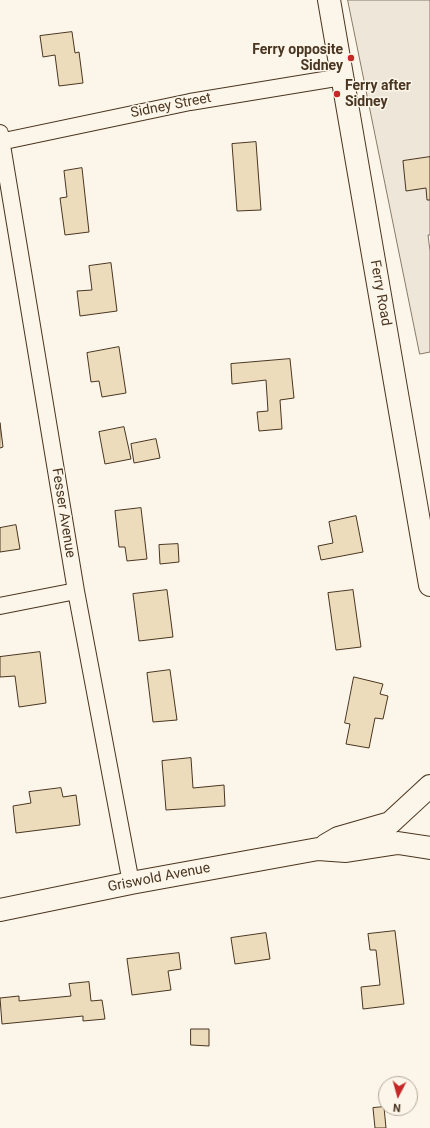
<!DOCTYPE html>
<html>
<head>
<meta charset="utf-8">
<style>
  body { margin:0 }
  #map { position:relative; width:430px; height:1128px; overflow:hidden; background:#fbf6e9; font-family:Roboto,sans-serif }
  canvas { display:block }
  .north { position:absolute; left:378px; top:1076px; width:40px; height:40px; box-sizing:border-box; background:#fbf6e9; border:1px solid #b4a999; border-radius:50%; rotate:186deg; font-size:11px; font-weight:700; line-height:16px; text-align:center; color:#4a3520 }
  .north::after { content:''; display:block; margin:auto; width:14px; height:18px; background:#c62828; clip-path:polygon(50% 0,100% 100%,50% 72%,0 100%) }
</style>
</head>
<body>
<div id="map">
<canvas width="430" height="1128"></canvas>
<div class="north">N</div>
</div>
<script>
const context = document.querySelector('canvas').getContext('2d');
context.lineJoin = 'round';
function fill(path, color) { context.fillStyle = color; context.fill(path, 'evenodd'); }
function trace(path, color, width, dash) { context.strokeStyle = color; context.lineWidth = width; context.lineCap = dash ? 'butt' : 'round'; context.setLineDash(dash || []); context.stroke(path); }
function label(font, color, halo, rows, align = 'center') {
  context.font = font + ' Roboto,sans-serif'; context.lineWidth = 3; context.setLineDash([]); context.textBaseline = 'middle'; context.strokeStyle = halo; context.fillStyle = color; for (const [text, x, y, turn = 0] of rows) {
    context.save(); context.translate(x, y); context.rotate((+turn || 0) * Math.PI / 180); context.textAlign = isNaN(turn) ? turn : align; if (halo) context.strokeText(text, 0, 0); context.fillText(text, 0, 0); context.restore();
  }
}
const green = new Path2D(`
  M348,0H430V235H428L430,251V352L420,354Z`);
fill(green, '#ede6d9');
trace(green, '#887966', 1);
const building = new Path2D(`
  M72,32L75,53L79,52L83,83L59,86L55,55L43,57L40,36Z
  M256,142L261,210L237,211L232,144Z
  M430,157V200H427L426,188L406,191L403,161Z
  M82,168L89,232L65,235L60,198L67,197L64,171Z
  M111,263L117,311L80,316L77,291L92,290L89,266Z
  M119,347L126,393L102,397L99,381L91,382L87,353Z
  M290,359L294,398L280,400L282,429L259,431L257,412L268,411L266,380L232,384L231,364Z
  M0,423L3,447L0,448Z
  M124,427L131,459L105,464L99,432Z
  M156,439L160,458L134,463L131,444Z
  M141,508L147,559L127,561L125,547H119L115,511Z
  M356,516L363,552L321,560L318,546L333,543L329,522Z
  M16,525L20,549L0,552V528Z
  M178,544L179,562L160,564L159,545Z
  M167,590L173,637L139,641L133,594Z
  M353,590L361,647L336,650L328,593Z
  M40,652L46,703L19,707L15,676L0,677V657Z
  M170,670L177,720L153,722L147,673Z
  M354,677L383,684L380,694L388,696L383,719L375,718L369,748L346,744L350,724L345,723Z
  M191,758L193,788L224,785L225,806L166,810L162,761Z
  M61,788L63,797L76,795L80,825L16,833L13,806L31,803L29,792Z
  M395,931L404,1004L363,1009L361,987L380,985L376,950H370L368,934Z
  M266,933L270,959L235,964L231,938Z
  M179,953L181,969L168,971L171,990L132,995L127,959Z
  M89,982L91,1001L102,1000L105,1019L83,1021V1016L2,1024L0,998L19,996V1001L71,996L69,984Z
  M191,1029H209V1046L191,1045Z
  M384,1107L386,1128H375L373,1108Z`);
fill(building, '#ecdcbc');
trace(building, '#4a3520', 1);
const street = new Path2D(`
  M0,133L76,591L131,883
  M0,142L190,102L342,77
  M0,606L76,591`);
const secondary = new Path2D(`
  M326,845L338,838L390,823L430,786
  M0,910L131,883L318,849L346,851L398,843L430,848`);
const primary = new Path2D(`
  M329,0L430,585`);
trace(street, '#4a3520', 18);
trace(secondary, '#4a3520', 24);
trace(primary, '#4a3520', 24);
trace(street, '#fbf6e9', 16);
trace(secondary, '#fbf6e9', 22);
trace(primary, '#fbf6e9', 22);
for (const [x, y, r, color] of [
  [351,58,4,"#c62828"],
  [337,94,4,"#c62828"]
]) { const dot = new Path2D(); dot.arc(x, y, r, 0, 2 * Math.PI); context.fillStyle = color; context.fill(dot); trace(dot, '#fbf6e9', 1.5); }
label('bold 14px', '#4a3520', '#fbf6e9', [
  ["Ferry opposite",343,50],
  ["Sidney",343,66],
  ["Ferry after",345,86,"left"],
  ["Sidney",345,102,"left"]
], 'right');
label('14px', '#4a3520', '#fbf6e9', [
  ["Sidney Street",171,106,-11],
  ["Ferry Road",380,293,80],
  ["Fesser Avenue",63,513,81],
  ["Griswold Avenue",159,878,-11]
]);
</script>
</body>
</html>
